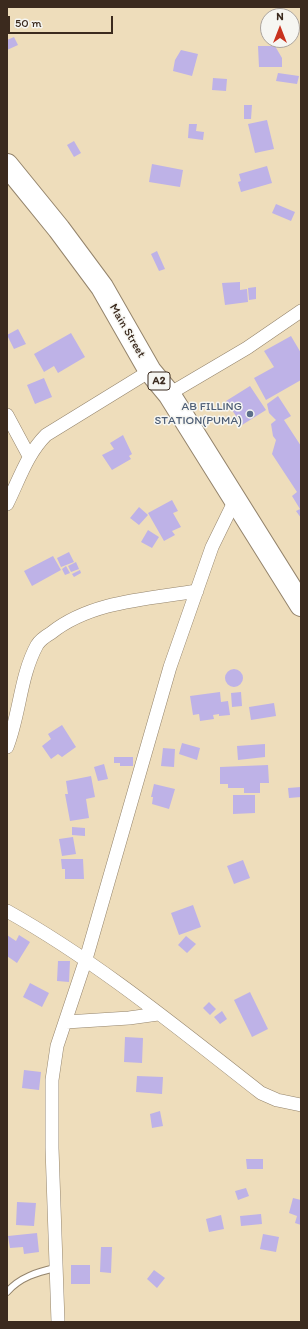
<!DOCTYPE html>
<html>
<head>
<meta charset="utf-8">
<style>
  body { margin:0 }
  #map { position:relative; width:308px; height:1329px; overflow:hidden; background:#edb; font-family:Itim,sans-serif }
  canvas { display:block }
  .frame { position:absolute; inset:0; border:8px solid #3b2a1e; pointer-events:none }
  .north { position:absolute; left:260px; top:8px; width:40px; height:40px; box-sizing:border-box; background:#f6f6f2; border:1px solid #aba49d; border-radius:50%; rotate:0deg; font-size:11px; font-weight:700; line-height:16px; text-align:center; color:#3b2a1e }
  .north::after { content:''; display:block; margin:auto; width:14px; height:18px; background:#c8321e; clip-path:polygon(50% 0,100% 100%,50% 72%,0 100%) }
  .scale { position:absolute; left:8px; top:16px; width:105px; height:18px; box-sizing:border-box; border:2px solid #3b2a1e; border-top:0; padding-left:5px; font-size:12px; line-height:14px; white-space:nowrap; color:#3b2a1e; -webkit-text-stroke:3px #f6f6f2; paint-order:stroke }
</style>
</head>
<body>
<div id="map">
<canvas width="308" height="1329"></canvas>
<div class="frame"></div>
<div class="north">N</div>
<div class="scale">50 m</div>
</div>
<script>
const context = document.querySelector('canvas').getContext('2d');
context.lineJoin = 'round';
function fill(path, color) { context.fillStyle = color; context.fill(path, 'evenodd'); }
function trace(path, color, width, dash) { context.strokeStyle = color; context.lineWidth = width; context.lineCap = dash ? 'butt' : 'round'; context.setLineDash(dash || []); context.stroke(path); }
function label(font, color, halo, rows, align = 'center') {
  context.font = font + ' Itim,sans-serif'; context.lineWidth = 3; context.setLineDash([]); context.textBaseline = 'middle'; context.strokeStyle = halo; context.fillStyle = color; for (const [text, x, y, turn = 0] of rows) {
    context.save(); context.translate(x, y); context.rotate((+turn || 0) * Math.PI / 180); context.textAlign = isNaN(turn) ? turn : align; if (halo) context.strokeText(text, 0, 0); context.fillText(text, 0, 0); context.restore();
  }
}
fill(new Path2D(`
  M14,37L18,45L7,50V40Z
  M258,46H275L282,58V67H259Z
  M181,50L198,54L192,76L173,71L175,60Z
  M278,73L299,76L297,84L276,81Z
  M213,78L227,79L226,91L212,90Z
  M244,105H252L251,119H244Z
  M267,120L274,149L255,153L248,124Z
  M189,124H197L196,131L204,132L203,140L188,138Z
  M74,141L81,153L74,157L67,145Z
  M152,164L183,170L180,187L149,182Z
  M267,166L272,183L241,192L238,182L241,181L239,174Z
  M276,204L295,212L291,221L272,213Z
  M157,251L165,269L159,271L151,254Z
  M240,282V290L247,289L248,302L225,305L222,283Z
  M256,287V299L249,300L248,288Z
  M18,329L26,344L14,349L7,335Z
  M71,333L85,357L58,373L54,366L44,372L34,354Z
  M291,336L301,353V380L266,400L254,378L274,367L264,351Z
  M44,378L52,397L35,404L27,385Z
  M250,386L266,410L242,425L226,401Z
  M278,396L291,416L284,420L301,446V518L296,511L300,509L292,496L297,492L272,454L276,440L273,436L271,424L276,420L269,413L267,404Z
  M123,435L132,454L129,456L131,459L112,470L102,455L114,449L110,443Z
  M172,500L178,511L173,513L181,527L172,531L175,535L164,541L148,513Z
  M139,507L148,515L139,525L130,518Z
  M148,530L159,537L152,548L141,542Z
  M69,552L74,562L61,567L57,558Z
  M53,556L61,570L32,586L24,571Z
  M76,562L79,569L71,572L68,566Z
  M66,566L70,573L65,575L62,569Z
  M80,570L81,573L74,577L72,574Z
  M225 678a9 9 0 1 1 18 0a9 9 0 1 1-18 0Z
  M220,692L221,702L228,701L230,715L219,716V714L213,715L214,719L200,721L199,714L193,715L190,696Z
  M241,692L242,706L232,707L231,693Z
  M274,703L276,716L251,720L249,707Z
  M62,725L76,747L62,757L58,754L51,759L42,746L51,739L48,734Z
  M182,743L200,748L197,760L179,754Z
  M265,744V757L238,760L237,746Z
  M163,748L175,749L174,767L161,766Z
  M114,757H133V766H120V763H114Z
  M104,764L108,779L98,781L94,767Z
  M268,765L269,783H260V793H244V788H228V784H220V767Z
  M91,776L95,797L86,799L89,818L70,821L65,794H68L66,781Z
  M154,784L175,789L169,809L152,804L153,797H151Z
  M301,787V797L289,798L288,788Z
  M233,795H255V813L233,814Z
  M72,827L85,828V836L72,835Z
  M73,837L76,854L62,856L59,839Z
  M61,859H83L84,879H65V869H62Z
  M243,860L250,878L234,884L227,866Z
  M193,905L201,927L179,935L171,913Z
  M7,935L16,941L19,935L30,942L17,963L7,956Z
  M186,936L196,944L187,953L178,945Z
  M58,961H70L69,982L57,981Z
  M30,983L49,993L42,1007L23,997Z
  M250,992L268,1029L252,1037L234,1000Z
  M209,1002L216,1009L210,1015L203,1008Z
  M222,1011L227,1019L220,1024L214,1017Z
  M125,1037L143,1038L142,1063L124,1062Z
  M24,1070L41,1072L39,1090L22,1088Z
  M137,1076L163,1077L162,1094L136,1092Z
  M160,1111L163,1126L152,1128L150,1114Z
  M246,1159H263V1169H247Z
  M246,1188L249,1196L238,1200L235,1191Z
  M293,1198L301,1200V1225L295,1223L297,1216L289,1213Z
  M17,1202L36,1203L34,1226L16,1225Z
  M261,1214L262,1224L241,1226L240,1216Z
  M221,1215L224,1229L209,1232L206,1219Z
  M37,1233L39,1252L24,1254L23,1247L10,1248L8,1236Z
  M263,1234L279,1237L276,1252L260,1249Z
  M101,1247H112L111,1273L100,1272Z
  M71,1265H90V1284H71Z
  M154,1270L165,1278L157,1288L147,1279Z`), '#beb2e7');
const lane = new Path2D(`
  M7,1292C20,1277 38,1272 55,1268`);
const street = new Path2D(`
  M169,394L247,348L301,311
  M7,415L29,456
  M7,504C19,480 27,454 46,435L150,371
  M7,747C20,714 20,676 37,645C40,640 46,636 51,633C91,601 148,599 197,591
  M7,911C98,962 179,1029 261,1093L277,1100L301,1105
  M66,1022L129,1018L158,1014
  M58,1322L52,1148V1080L57,1046L86,959L170,667L212,547L235,500`);
const highway = new Path2D(`
  M7,165L59,229L102,287L150,371L169,394L301,605`);
trace(lane, '#94846c', 8);
trace(street, '#94846c', 14);
trace(highway, '#94846c', 24);
trace(lane, '#fff', 6);
trace(street, '#fff', 13);
trace(highway, '#fff', 22);
for (const [x, y, r, color] of [
  [250,414,4,"#5c6f8a"]
]) { const dot = new Path2D(); dot.arc(x, y, r, 0, 2 * Math.PI); context.fillStyle = color; context.fill(dot); trace(dot, '#f6f6f2', 1.5); }
for (const [x, y, w] of [
  [159,381,22]
]) { const box = new Path2D(); box.roundRect(x - w / 2, y - 9, w, 18, 3); context.fillStyle = '#f6f6f2'; context.fill(box); trace(box, '#3b2a1e', 1); }
label('bold 11px', '#3b2a1e', null, [
  ["A2",159,381]
]);
label('12px', '#3b2a1e', '#f6f6f2', [
  ["Main Street",127,331,60]
]);
label('12px', '#4e5e75', '#f6f6f2', [
  ["AB FILLING",242,407],
  ["STATION(PUMA)",242,421]
], 'right');
</script>
</body>
</html>
